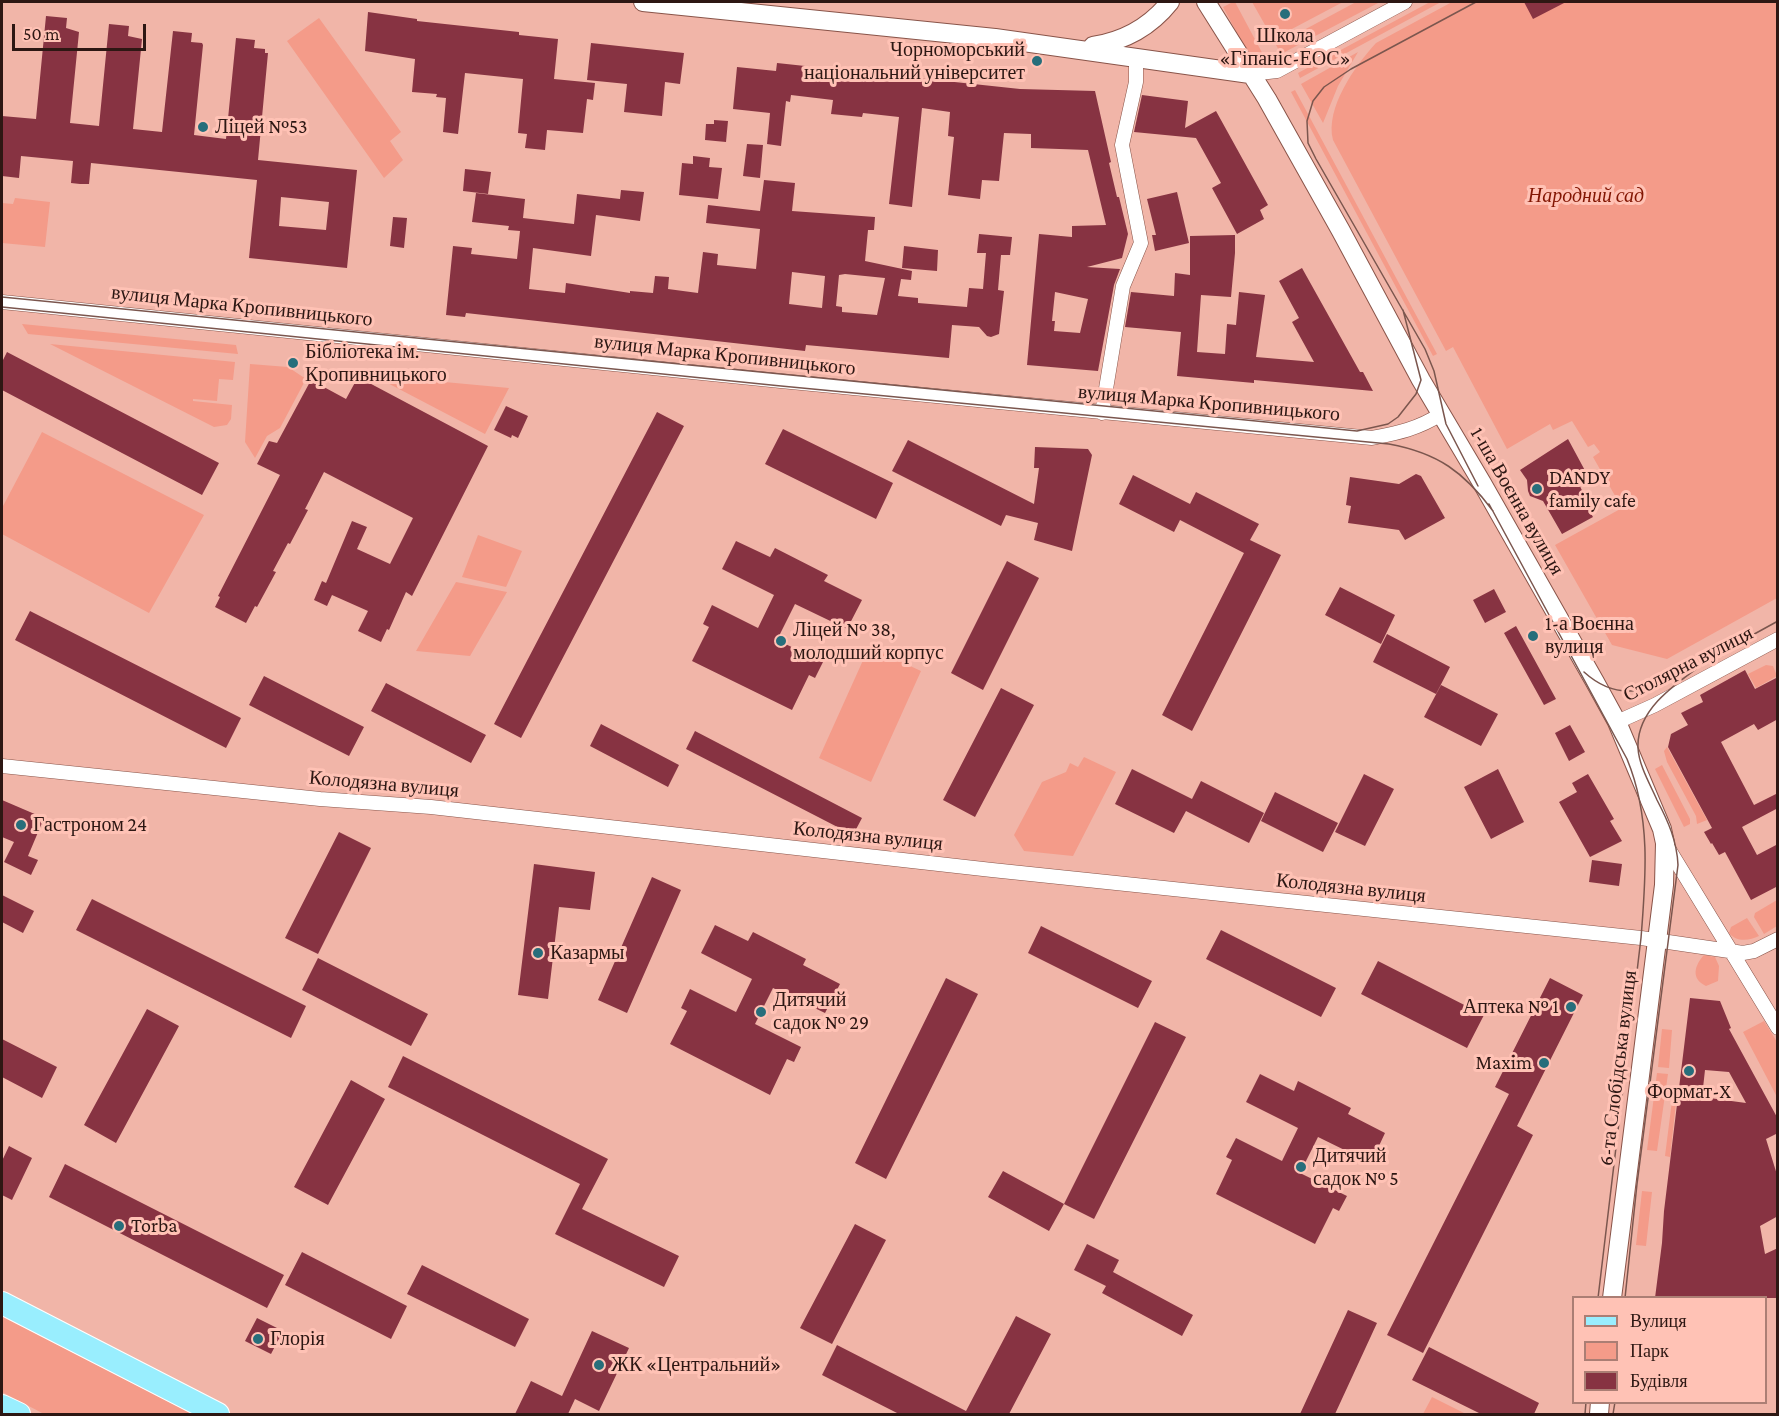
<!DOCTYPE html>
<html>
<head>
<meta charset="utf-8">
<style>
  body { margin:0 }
  #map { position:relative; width:1779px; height:1416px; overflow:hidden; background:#f1b5a8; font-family:"Crimson Pro",serif }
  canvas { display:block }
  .frame { position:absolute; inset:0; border:3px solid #2d1713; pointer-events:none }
  .legend { position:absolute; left:1572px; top:1296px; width:195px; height:108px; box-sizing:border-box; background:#ffc2b5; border:2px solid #ab7e74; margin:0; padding:8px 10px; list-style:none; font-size:18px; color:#2d1713 }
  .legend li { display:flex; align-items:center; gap:12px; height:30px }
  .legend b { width:30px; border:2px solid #ab7e74 }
  .scale { position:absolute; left:12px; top:24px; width:134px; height:27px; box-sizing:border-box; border:3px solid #2d1713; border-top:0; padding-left:8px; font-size:18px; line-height:21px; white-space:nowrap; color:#2d1713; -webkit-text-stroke:4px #ffc2b5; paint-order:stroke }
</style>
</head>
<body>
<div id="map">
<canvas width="1779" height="1416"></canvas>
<div class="frame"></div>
<ul class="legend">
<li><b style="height:8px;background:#99eefe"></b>Вулиця</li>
<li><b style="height:16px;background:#f49b89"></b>Парк</li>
<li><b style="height:16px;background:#873342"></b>Будівля</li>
</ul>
<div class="scale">50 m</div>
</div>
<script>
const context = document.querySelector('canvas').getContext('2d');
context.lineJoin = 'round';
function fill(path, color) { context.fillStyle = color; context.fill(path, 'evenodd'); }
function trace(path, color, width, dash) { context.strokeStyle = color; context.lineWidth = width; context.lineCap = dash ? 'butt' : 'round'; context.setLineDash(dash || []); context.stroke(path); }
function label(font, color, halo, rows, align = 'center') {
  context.font = font + ' "Crimson Pro",serif'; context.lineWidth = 6; context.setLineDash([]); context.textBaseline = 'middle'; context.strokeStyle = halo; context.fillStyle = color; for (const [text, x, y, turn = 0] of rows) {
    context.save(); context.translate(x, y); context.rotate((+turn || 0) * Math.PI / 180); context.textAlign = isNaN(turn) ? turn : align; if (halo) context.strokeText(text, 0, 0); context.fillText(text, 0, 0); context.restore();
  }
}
fill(new Path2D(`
  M1233,2H1235L1267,62L1260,64L1251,59L1223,7Z
  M1252,2H1343L1273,39Z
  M1356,2H1380L1281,54L1276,45Z
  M1430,2H1441L1300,78L1298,73Z
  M1452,2H1777V598L1667,659L1612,645L1555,545L1622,508L1593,457L1600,452L1594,444L1588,447L1572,421L1553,430L1550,424L1507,449L1453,347L1446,351L1333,140C1325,108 1355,66 1376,43Z
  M319,18L401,132L390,141L403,160L384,178L287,41Z
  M1358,52L1338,86L1323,123L1301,84Z
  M1295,90L1308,114L1437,354L1433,356L1291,92Z
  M15,198L50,202L45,247L2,243V203L13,204Z
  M22,324L236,345L238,354L28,334Z
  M50,344L235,362L233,380L219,379L217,401L193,399V401L232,405L231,419L227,425L214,427Z
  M250,364L288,367L306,379L280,428L267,436L255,458L245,442Z
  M380,376L509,388L485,434L378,378Z
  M42,432L204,515L149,613L2,534V508Z
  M478,535L522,551L506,587L462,577Z
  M456,582L507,592L470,656L416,651Z
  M869,647L921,671L871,782L819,758Z
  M1766,665L1773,666L1777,676L1756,688L1748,674Z
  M1667,747L1707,820L1697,824L1696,816L1667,762L1664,751Z
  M1084,757L1116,772L1073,856L1024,851L1014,835L1042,782L1066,772L1070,763L1078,767Z
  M1662,765L1690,819V824L1684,827L1655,769Z
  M1777,900V926L1764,934L1754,917L1755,913Z
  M1747,918L1759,936C1749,941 1736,942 1729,933L1731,927Z
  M1704,955L1715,957L1719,966L1718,981L1706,986C1691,979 1694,966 1704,955Z
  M1764,1021L1777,1042V1097L1743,1032Z
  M1662,1029L1672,1030L1669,1068L1658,1067Z
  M1657,1073L1668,1074L1657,1151L1647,1150Z
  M1674,1085H1678L1670,1157L1665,1156Z
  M1642,1191L1652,1192L1646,1246L1636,1245Z
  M2,1316L192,1414H44L2,1392Z
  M1432,1397L1466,1414H1423Z`), '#f49b89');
fill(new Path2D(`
  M1524,2H1566L1533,19Z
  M368,12L417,19V21L519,32V35L558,39L554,79L595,83L593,100L587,99L583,133L547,130L545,150L525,148L527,134L518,133L523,79L465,73L458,134L443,132L446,98L436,97L437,94L412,92L415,59L365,51Z
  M46,16L67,18L66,28L79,32L70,123L99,126L109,24L129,26L128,36L142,39L133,129L162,132L173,31L192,33L191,42L202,43L203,45L194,135L226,139L236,38L255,40L254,48L265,49V53H268L258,160L357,170L347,268L249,258L257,180L91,163L89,184H80L71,183L73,161L21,156L19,178L2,176V116L36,119ZM281,197L329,202L326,230L279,226Z
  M591,43L684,53L680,84L665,82L662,116L624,112L627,84L587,80Z
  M777,63L1020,89L1095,91L1111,162L1109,163L1117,197H1119L1128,234L1122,258L1087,267L1120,269L1114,285L1098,371L1027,365L1039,234L1072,237V226L1106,225L1088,150L1031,148V134L1004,133L999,181L982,180L980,199L948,195L954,137L948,136L950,112L922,108L912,207L889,204L899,117L863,113L862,117L831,114L833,100L791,95L790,102L786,101L781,146L767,144L770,113L733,109L737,67L776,71ZM1055,292L1088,299L1080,333L1054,331L1055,321H1052Z
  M1142,95L1188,101L1185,128L1216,111L1268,205L1260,210L1264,219L1237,234L1212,188L1221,183L1196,138L1134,132Z
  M714,120L728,121L726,142L705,140L706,124H714Z
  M747,144L763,145L760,178L743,176Z
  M693,156L710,158L709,167L722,168L718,199L679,195L682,163L693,164Z
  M465,169L491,172L488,194L463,191Z
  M764,180L795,183L792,211L875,217L874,230H868L865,261L912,271L911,280L901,279L898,296L918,298V303L967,307L969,288L983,289L986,253H977L979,234L1012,237L1010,255H1001L998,290L1004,291L999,334L991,337L987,336L979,327L952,325L949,358L806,345L805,351L466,313L465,317L446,315L453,246L472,248L471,254L517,259L520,231L508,230L509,226L472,222L476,193L525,199L523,218L574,224L577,194L620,199L621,190L644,192L640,221L596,215L591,256L533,248L529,289L565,293L566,283L630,293V291L653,293L655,276L669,277L668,289L698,293L703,252L718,254L717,265L756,269L760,229L706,223L708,205L760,211ZM792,272L825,276L822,308L789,304ZM845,274L885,278L877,315L842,312V307L836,306L839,275Z
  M1177,192L1189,243L1155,251L1152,235H1156L1147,199Z
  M393,217L407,218L404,248L390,246Z
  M1235,235V253L1231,297L1201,295L1197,352L1225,354L1227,324L1236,325L1239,292L1265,295L1256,357L1314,362L1292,322L1299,318L1279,281L1302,268L1360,372H1363L1373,391L1254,380V383L1177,376L1181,332L1125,327L1131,292L1174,296L1175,273L1190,275V236Z
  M904,246L938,250L937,271L902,268Z
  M7,352L219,463L202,495L2,390V362Z
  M358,377L488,446L412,596L406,592L389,630L387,629L381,642L358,631L368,611L332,595L327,606L314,600L322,581L326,583L352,521L367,527L357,549L390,564L413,518L324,472L305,509L308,510L290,544L288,543L273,571L276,572L257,607L255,606L246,623L215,607L220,597L218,596L280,475L257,464L269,441L277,443L311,380L346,399Z
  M506,406L528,416L518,438L512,435L511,438L494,430Z
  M657,412L684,426L521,738L494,724Z
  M783,429L893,483L876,519L765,464Z
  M1568,439L1589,478L1579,484L1585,497L1582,498L1593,517L1562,534L1543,501L1530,496L1528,491L1527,480L1520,470Z
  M908,440L1034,504L1039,468H1034L1035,447L1088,449L1092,455L1072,551L1034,540L1038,523L1006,515L1001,526L892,471Z
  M1416,474L1421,476L1445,518L1405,540L1399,530L1348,523L1351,506L1346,505L1350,477L1399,484Z
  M1133,475L1190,504L1196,492L1259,524L1250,540L1281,555L1192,731L1162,715L1244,553L1180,520L1174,532L1119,504Z
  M736,541L770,557L775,548L828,575L824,581L862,600L847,629L795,604L777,640L823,662L815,678L809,675L792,710L692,661L709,627L703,624L712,605L758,628L774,595L722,569Z
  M1007,561L1039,578L983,690L951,673Z
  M1340,587L1395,615L1381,644L1325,615Z
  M1494,589L1506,612L1485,623L1473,600Z
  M30,611L241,718L226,748L15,640Z
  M1516,626L1556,699L1544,705L1504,633Z
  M1387,634L1450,667L1436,694L1373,662Z
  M1745,670L1755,689L1778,677V719L1758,730L1754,724L1721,742L1754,805L1778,793V808L1742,827L1757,855L1778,844V886L1751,900L1725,852L1719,855L1712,843L1711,844L1704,832L1712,828L1668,747L1671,734L1688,725L1681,713L1703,702L1700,695Z
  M264,676L364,727L349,756L249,705Z
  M386,683L486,735L471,763L371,711Z
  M1441,685L1498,714L1481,746L1424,717Z
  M1001,688L1034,705L975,817L943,800Z
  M601,724L679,765L668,787L590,746Z
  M1570,725L1585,752L1569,761L1555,733Z
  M695,731L862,818L853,835L686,749Z
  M1132,769L1192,799L1201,781L1264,813L1249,843L1186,811L1174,833L1115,804Z
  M1498,769L1524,822L1491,839L1464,787Z
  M1364,774L1394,789L1365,846L1335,832Z
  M1588,774L1614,819L1610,821L1622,841L1590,857L1559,802L1577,792L1572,783Z
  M1275,792L1338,823L1323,852L1261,821Z
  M2,800L44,818L28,856L38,860L31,875L4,862L14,842L2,837Z
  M339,832L371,848L318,954L285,938Z
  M1592,860L1622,864L1619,886L1589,882Z
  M534,864L595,872L590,910L559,907L548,999L518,995Z
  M652,877L681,890L627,1013L598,1000Z
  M2,895L34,911L23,933L2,922Z
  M92,899L306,1006L291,1038L76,930Z
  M715,925L748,941L753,932L806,959L803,965L840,984L825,1013L773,988L755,1024L801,1047L794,1062L787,1059L770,1095L670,1044L687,1011L681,1008L690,989L736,1012L752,979L701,953Z
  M1041,926L1152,981L1138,1008L1028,953Z
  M1221,930L1336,988L1321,1017L1206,959Z
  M318,958L428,1014L411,1046L302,990Z
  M1378,961L1484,1015L1467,1048L1361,994Z
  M946,978L978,994L886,1179L855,1163Z
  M1550,978L1583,995L1517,1126L1533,1135L1423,1353L1387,1335L1509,1094L1495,1087Z
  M1690,998L1720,1001L1731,1028L1729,1029L1778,1119V1133L1766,1139L1778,1178V1216L1760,1226L1765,1254L1778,1248V1298H1655L1662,1243L1664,1211ZM1705,1070L1729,1072L1746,1103L1702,1097Z
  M147,1009L179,1026L116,1143L84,1125Z
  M1155,1022L1186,1037L1094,1219L1064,1204Z
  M2,1039L57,1067L42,1098L2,1077Z
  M403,1056L608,1159L582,1209L679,1256L664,1287L555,1234L580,1184L388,1087Z
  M1260,1074L1294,1091L1298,1081L1351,1108L1348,1114L1385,1133L1371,1163L1318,1137L1300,1173L1347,1196L1339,1211L1333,1208L1315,1244L1216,1194L1232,1160L1226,1157L1236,1138L1282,1161L1298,1128L1246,1102Z
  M351,1080L385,1099L328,1205L294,1187Z
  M9,1146L32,1158L12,1200L2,1195V1161Z
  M65,1164L284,1275L267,1308L49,1197Z
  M1003,1171L1064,1204L1049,1231L988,1197Z
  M855,1224L886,1240L832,1344L800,1328Z
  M1087,1244L1119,1260L1113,1272L1193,1315L1182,1336L1102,1293L1106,1286L1074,1270Z
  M302,1252L407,1306L391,1339L285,1285Z
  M422,1265L529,1319L515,1347L407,1294Z
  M1348,1310L1377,1323L1335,1414H1300Z
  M1016,1316L1051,1334L1009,1414H899L822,1375L837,1345L966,1411Z
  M257,1318L283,1331L271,1354L245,1341Z
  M592,1331L629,1348L599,1411L575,1399L568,1414H515L531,1381L562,1396Z
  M1429,1347L1539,1403L1534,1414H1481L1412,1380Z`), '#873342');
const minor = new Path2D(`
  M1250,74L1277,71L1405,2
  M2,302L781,381L1372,438C1397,433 1418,429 1441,414
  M1102,413L1123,286L1141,243L1122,145L1136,82V58
  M1617,722L1655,705L1778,639
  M2,766L320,799L431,807L992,870L1641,938L1743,953L1754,951L1778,939
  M1665,843L1778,1028`);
const tertiary = new Path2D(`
  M643,2L995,38L1250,74
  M1206,2L1267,99L1341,231L1421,380L1482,483L1595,682L1617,722L1662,829L1665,843L1664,885L1612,1298
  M1093,46C1125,41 1150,27 1170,2
  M1599,1414L1600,1402`);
const primary = new Path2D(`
  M2,1303L218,1414
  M2,1406L19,1414`);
trace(minor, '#895449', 15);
trace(tertiary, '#895449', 20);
trace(primary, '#fff', 24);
trace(minor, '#fff', 14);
trace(tertiary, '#fff', 18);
trace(primary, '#99eefe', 22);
trace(new Path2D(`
  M1476,2L1351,69L1324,87L1313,101L1307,121L1308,143L1316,159L1425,349L1434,371L1446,424L1478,486
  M2,297L1357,431L1388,424L1398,417L1416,394L1421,380L1403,310
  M2,307L781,386L1389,444C1438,453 1464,472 1493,511
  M1489,504L1627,759C1651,817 1646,877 1641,938L1598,1298
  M1707,660L1778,621
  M1584,672C1616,701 1646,693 1680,674
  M1625,1298L1637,1184L1678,865C1677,841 1668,821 1657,800C1650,784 1639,766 1638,748C1636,705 1685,678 1714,656
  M1585,1414L1586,1402
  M1613,1414L1615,1402`), '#7b564e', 1.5);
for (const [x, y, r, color] of [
  [1285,14,6,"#276e7b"],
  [1037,61,6,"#276e7b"],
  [203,127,6,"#276e7b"],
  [293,363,6,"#276e7b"],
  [1537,489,6,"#276e7b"],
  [1533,636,6,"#276e7b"],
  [781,641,6,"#276e7b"],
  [21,825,6,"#276e7b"],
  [538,953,6,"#276e7b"],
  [1571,1007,6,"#276e7b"],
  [761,1012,6,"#276e7b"],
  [1544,1063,6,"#276e7b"],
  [1689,1071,6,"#276e7b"],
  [1301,1167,6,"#276e7b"],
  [119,1226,6,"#276e7b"],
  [258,1339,6,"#276e7b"],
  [599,1365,6,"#276e7b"]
]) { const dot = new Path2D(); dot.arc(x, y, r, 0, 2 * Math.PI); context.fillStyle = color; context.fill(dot); trace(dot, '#ffc2b5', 2); }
label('20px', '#2d1713', '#ffc2b5', [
  ["Школа",1285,36,"center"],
  ["«Гіпаніс-ЕОС»",1285,59,"center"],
  ["Чорноморський",1025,50,"right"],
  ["національний університет",1025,73,"right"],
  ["Ліцей №53",215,127],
  ["Бібліотека ім.",305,352],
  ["Кропивницького",305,375],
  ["DANDY",1549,478],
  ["family cafe",1549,501],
  ["1-а Воєнна",1545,624],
  ["вулиця",1545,647],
  ["Ліцей № 38,",793,630],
  ["молодший корпус",793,653],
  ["Гастроном 24",33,825],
  ["Казармы",550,953],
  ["Дитячий",773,1000],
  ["садок № 29",773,1023],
  ["Аптека № 1",1559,1007,"right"],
  ["Maxim",1532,1063,"right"],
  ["Формат-X",1689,1092,"center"],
  ["Дитячий",1313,1156],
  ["садок № 5",1313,1179],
  ["Torba",131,1226],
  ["Глорія",270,1339],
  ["ЖК «Центральний»",611,1365]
], 'left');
label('italic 20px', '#831603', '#ffc2b5', [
  ["Народний сад",1586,196]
]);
label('20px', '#2d1713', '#ffc2b5', [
  ["вулиця Марка Кропивницького",242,306,6],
  ["вулиця Марка Кропивницького",725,355,6],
  ["вулиця Марка Кропивницького",1209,403,5],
  ["1-ша Воєнна вулиця",1517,501,60],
  ["Столярна вулиця",1688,664,-27],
  ["Колодязна вулиця",384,784,5],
  ["Колодязна вулиця",868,836,6],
  ["Колодязна вулиця",1351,888,6],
  ["6-та Слобідська вулиця",1618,1068,-83]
]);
</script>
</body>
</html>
